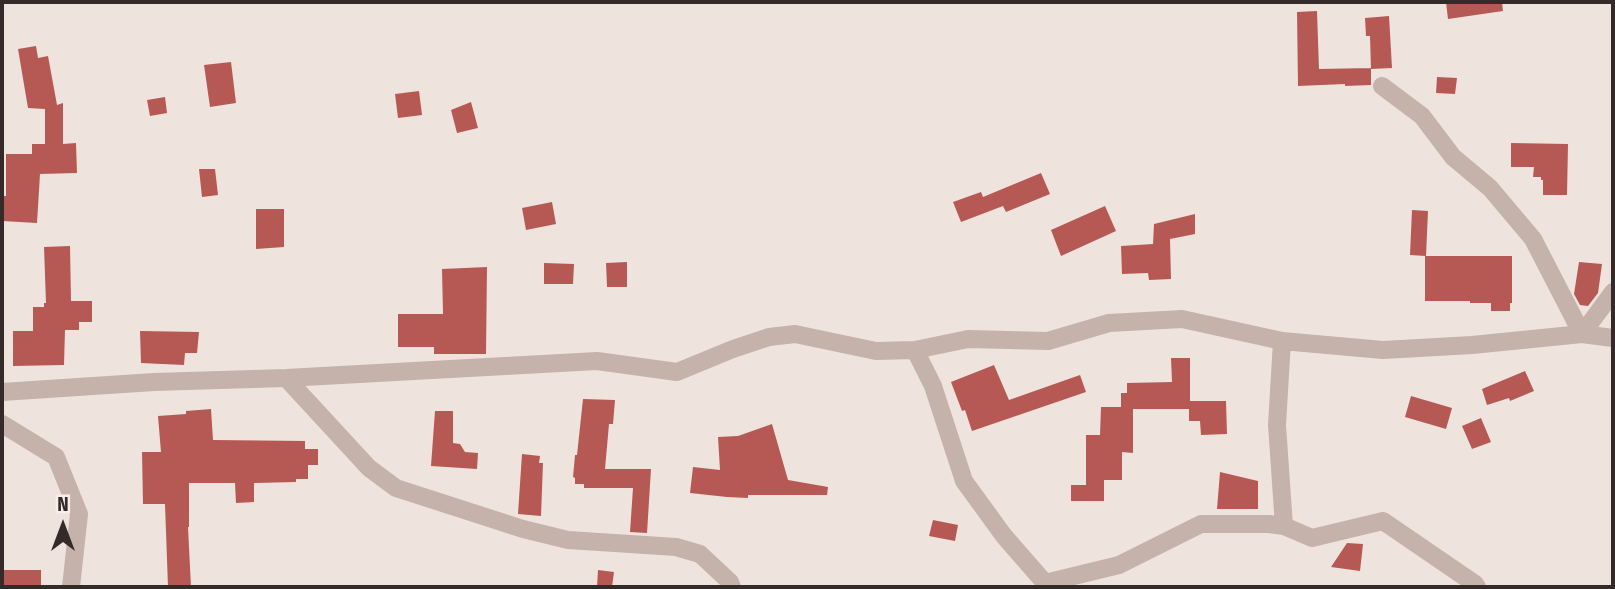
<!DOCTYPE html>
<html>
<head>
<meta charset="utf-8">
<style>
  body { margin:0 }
  #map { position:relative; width:1615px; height:589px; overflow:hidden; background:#efe3dd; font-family:"Fira Sans Condensed",sans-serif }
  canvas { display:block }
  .frame { position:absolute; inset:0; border:4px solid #342a29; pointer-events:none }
  .north { position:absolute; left:28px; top:491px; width:70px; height:70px; -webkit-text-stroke:5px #f7eee9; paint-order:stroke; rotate:0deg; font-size:19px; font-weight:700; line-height:28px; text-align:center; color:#342a29 }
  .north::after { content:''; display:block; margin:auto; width:24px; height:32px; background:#342a29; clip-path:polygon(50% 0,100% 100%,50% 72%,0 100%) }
</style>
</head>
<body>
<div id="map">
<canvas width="1615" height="589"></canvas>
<div class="frame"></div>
<div class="north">N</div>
</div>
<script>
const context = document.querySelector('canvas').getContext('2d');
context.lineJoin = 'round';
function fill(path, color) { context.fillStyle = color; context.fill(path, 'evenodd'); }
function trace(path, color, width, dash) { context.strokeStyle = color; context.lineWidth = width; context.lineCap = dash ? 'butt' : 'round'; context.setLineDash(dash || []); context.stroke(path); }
fill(new Path2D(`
  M1446,2H1502L1503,11L1448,19Z
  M1317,11L1319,69L1371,68V85L1345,86V84L1298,86L1297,12Z
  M1389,16L1392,68L1371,69L1370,36H1366L1365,18Z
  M36,46L38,58L48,56L57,105L63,103V144L76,143L77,173L40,174L37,223L2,221V196H6V154H32V144H45V109L28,108L18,49Z
  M231,62L236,103L210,107L204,65Z
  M1437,77L1457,78L1455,94L1436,93Z
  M419,91L422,115L398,118L395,94Z
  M165,97L167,113L150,116L147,100Z
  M471,102L478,128L457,133L451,110Z
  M1511,143L1568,144L1567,195H1543V180H1541V177H1533L1534,167H1511Z
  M199,169H215L218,195L202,197Z
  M1041,173L1050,194L1006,212L1003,206L961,222L953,202L981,192L983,197Z
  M552,202L556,224L526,230L522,208Z
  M1105,206L1116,231L1061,256L1051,230Z
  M256,209H284V247L256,249Z
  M1412,210L1428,211L1426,256L1410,255Z
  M1195,214V234L1170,239L1171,279L1149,280L1148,273L1122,274L1121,246L1153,244L1154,224Z
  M70,246L71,301H92V322H79V330H65L64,365L13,366V331H33V307H44V303H46L44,247Z
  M1425,256H1512V303H1510V311H1491V303H1470V301H1425Z
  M627,262V287H607L606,263Z
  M1579,262L1602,264L1598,293L1588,306L1580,305L1574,294Z
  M544,263L574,264L573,284H544Z
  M487,267L486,354H434V347H398V314H443L442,269Z
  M140,331L199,332L197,353H185L184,365L141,363Z
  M1171,358H1190V401H1226L1227,434L1201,435L1200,421H1189V409H1133V453L1122,452V480H1104V501H1071V485H1086V435H1100L1101,407H1121V393H1127V383L1172,382Z
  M994,365L1009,400L1080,375L1086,392L972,431L965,410L962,411L951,382Z
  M1525,371L1534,391L1510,401L1509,398L1487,405L1482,389Z
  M1411,396L1452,408L1446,429L1405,417Z
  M583,399L615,400L613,424H609L605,469H651L647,533L630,532L633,488H584V484H575V478L573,477L575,455H577Z
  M211,409L213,440L305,441V449H318V465H308V479H296V482L254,483V502L236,503L235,483H189V527H188L191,587H168L165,504H143L142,452H161L158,416L186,414V411Z
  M435,411H453V443L460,444L465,452L478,453L477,469L431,466Z
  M1481,418L1491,442L1472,449L1462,426Z
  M772,424L788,480L828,487L827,495H748V498L727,497L690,493L693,467L720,470L718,437L738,436Z
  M522,454L540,456L539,463H543L541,516L518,514Z
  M1220,472L1258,481V509H1217Z
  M933,520L958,525L955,541L929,536Z
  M1347,543L1363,544L1360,571L1331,567Z
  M2,570H41V587H2Z
  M598,570L614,572L612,587H597Z`), '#b65954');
trace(new Path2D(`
  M1382,86L1422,116L1453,157L1490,188L1533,239L1582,334L1613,292
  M1282,341L1277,425L1284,526L1312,538L1383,521L1475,584L1477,587
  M915,350L933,386L964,481L1004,536L1045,583L1119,565L1201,524H1269L1284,526
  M286,378L369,468L396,488L523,529L568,540L676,547L700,554L730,582L732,587
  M2,392L154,382L286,378L597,361L677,372L733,349L769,337L795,334L876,351L915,350L968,339L1048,341L1109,323L1182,319L1282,341L1383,350L1472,345L1582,334L1613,338
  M2,424L56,457L79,514L71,587`), '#c5b2aa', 18);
</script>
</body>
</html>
